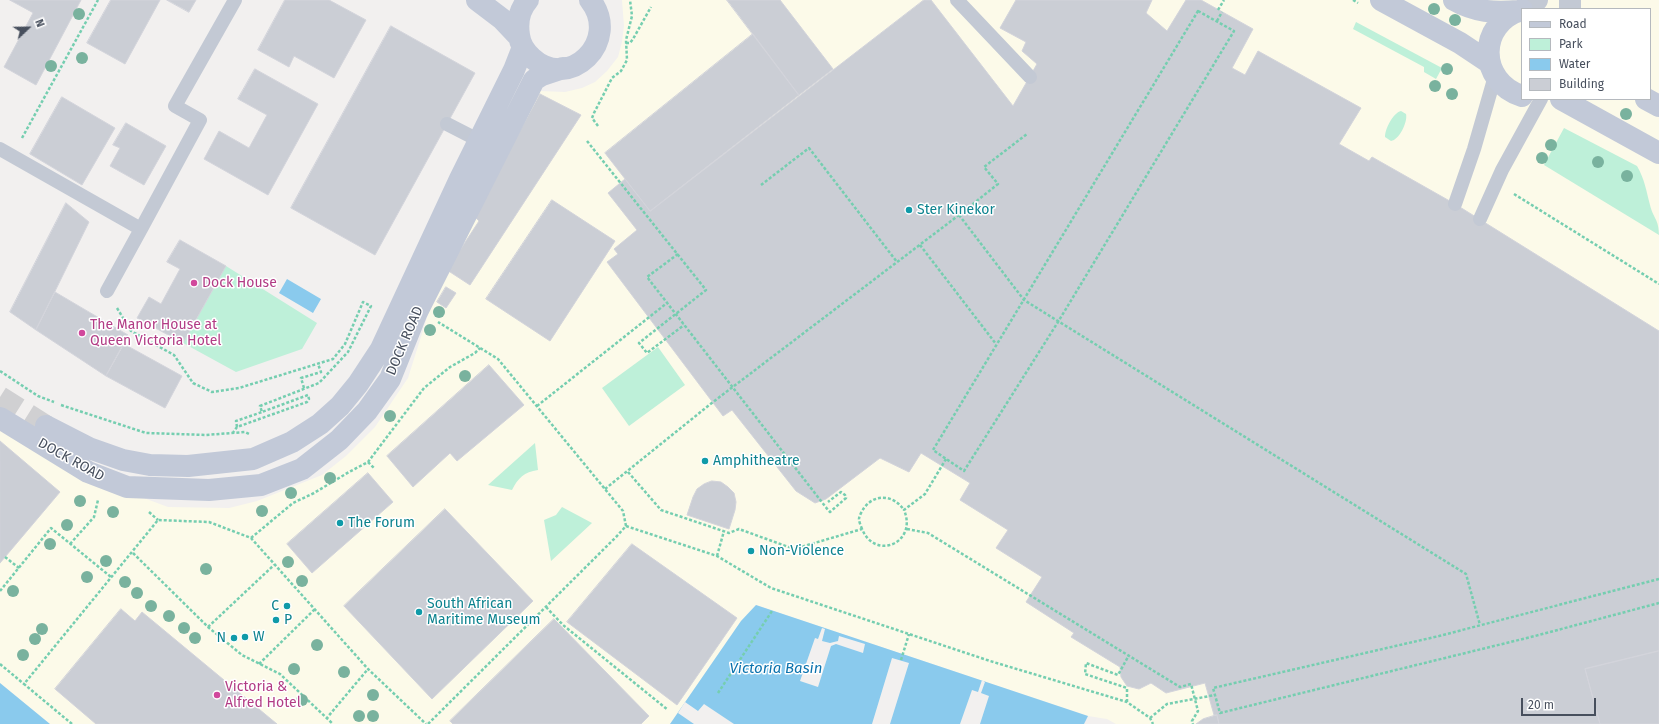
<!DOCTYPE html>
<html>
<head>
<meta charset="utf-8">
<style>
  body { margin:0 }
  #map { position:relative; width:1659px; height:724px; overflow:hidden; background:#f2f0ef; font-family:"Fira Sans",sans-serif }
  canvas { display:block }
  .legend { position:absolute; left:1521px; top:8px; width:130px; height:92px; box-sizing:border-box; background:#fff; border:1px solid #b5b9be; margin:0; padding:5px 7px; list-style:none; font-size:12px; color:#474f5d }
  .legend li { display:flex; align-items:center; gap:8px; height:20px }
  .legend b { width:20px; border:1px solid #b5b9be }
  .north { position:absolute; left:8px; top:8px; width:40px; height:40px; -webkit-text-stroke:3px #fff; paint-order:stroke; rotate:68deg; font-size:11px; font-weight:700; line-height:16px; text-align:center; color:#474f5d }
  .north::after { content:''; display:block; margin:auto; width:14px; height:18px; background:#474f5d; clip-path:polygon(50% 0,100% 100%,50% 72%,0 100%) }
  .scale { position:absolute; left:1521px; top:698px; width:75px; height:18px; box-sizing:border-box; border:2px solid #474f5d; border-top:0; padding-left:5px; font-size:12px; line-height:14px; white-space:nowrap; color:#474f5d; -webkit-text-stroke:3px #fff; paint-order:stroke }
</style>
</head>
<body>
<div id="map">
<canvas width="1659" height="724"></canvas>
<ul class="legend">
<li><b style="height:5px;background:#c2c9d8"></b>Road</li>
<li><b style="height:11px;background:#bef0d9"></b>Park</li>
<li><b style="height:11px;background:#8acaed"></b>Water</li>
<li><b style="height:11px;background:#cbced5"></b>Building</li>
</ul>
<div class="north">N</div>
<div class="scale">20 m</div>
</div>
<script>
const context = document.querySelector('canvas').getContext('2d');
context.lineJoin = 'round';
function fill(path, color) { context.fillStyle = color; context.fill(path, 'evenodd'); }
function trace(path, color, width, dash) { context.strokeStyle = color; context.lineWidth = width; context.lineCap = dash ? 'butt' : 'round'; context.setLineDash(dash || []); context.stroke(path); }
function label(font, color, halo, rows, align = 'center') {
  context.font = font + ' "Fira Sans",sans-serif'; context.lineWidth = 3; context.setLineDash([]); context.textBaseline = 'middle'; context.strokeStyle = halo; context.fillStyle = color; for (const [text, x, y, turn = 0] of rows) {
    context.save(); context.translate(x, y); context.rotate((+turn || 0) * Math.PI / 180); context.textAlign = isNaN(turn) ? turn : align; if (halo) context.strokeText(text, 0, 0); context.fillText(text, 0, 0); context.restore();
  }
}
fill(new Path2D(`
  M622,0H1659V724H1116L1107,719L1088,716L756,605L741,621L670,724H50L0,683V427L133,494L168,507L229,508L257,501L322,475L346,456L375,427L408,378L442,270L540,91L565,92L582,88L595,82L607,71L618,57L622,42L624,26ZM1522,9H1650V99H1522Z`), '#fcfae9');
fill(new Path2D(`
  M1356,22L1442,68L1436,79L1424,72V67L1353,29Z
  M1401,111L1406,114C1408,122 1399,140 1391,141L1385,137C1385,129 1393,113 1401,111Z
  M1564,128L1637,166C1645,180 1646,190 1650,205C1653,218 1659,219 1659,235L1544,165Z
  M226,266L317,323L302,349L236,372L183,343Z
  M658,347L685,385L629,426L602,388Z
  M535,443L538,470C524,472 518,478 512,490L488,485Z
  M562,507L592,523L551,561L544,520L556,515Z`), '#bef0d9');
fill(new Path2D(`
  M287,279L321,299L313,313L279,293Z
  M756,605L1088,716L1084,724H670L741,621Z
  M0,683L50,724H0Z`), '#8acaed');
fill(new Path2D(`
  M822,628L825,629L822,641L830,643L838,641L839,636L865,644L863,653L836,644L831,646L818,687L800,681L815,638L818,639Z
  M892,658L909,663L890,724H872Z
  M982,680L985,682L981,693L989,696L980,724H960L972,690L978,692Z
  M685,702L698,711L704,704L734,724H694L678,713Z`), '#f2f0ef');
const building = new Path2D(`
  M10,0H81L36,85L4,67L33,13Z
  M111,0H160L125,64L87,43Z
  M167,0H196L189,12Z
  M285,0H329L366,20L334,78L294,56L289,67L258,50Z
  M727,0H780L833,69L799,95Z
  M924,0H931L1013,106L1037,64L1022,51L1026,42L1000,28L1016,0H1152L1146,13L1167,31L1186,0H1201L1253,29L1232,68L1245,75L1258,51L1361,108L1339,144L1369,161L1372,157L1455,204L1659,331V651L1585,669L1600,724H1219L1217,715H1214L1205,683L1166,693L1151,683L1139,689L1127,686L1121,677L1120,667L1071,637L1074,633L1026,602L1042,577L996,548L1008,530L960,500L970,483L921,453L909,472L880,458L826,499L815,503L796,491L732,410L723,416L607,262L618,254L614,249L637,230L608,193L625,179L650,211Z
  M391,26L475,73L375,255L291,208Z
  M753,34L799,95L650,211L605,153Z
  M255,69L318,104L268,195L204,159L219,131L249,148L267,115L238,99Z
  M540,94L581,115L470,285L447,270L479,221L474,216Z
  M62,97L115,128L82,185L30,154Z
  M126,123L166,146L144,185L110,166L120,148L113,145Z
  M552,200L615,241L550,341L486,299Z
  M66,203L89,222L36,330L10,312Z
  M180,240L226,266L183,343L137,318L149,297L161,304L180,269L167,262Z
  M446,287L456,293L446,308L437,302Z
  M55,292L128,335L106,376L36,330Z
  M124,344L182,376L165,408L106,376Z
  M489,365L524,405L457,461L450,453L413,487L387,456Z
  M0,441L60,492L0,563Z
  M368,473L393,502L312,573L287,544Z
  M712,481L721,482L728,487L734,493L736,502L735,510L729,529L687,515L693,497L697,489L704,484Z
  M445,509L533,601L432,699L344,606Z
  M632,544L737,618L677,705L567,622Z
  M121,609L135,621L142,612L277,724H96L55,689Z
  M554,619L649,716L641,724H453L450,721Z
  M1659,651V724H1600L1585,669Z
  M1217,715L1219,724H1196L1203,719Z`);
fill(building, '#cbced5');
trace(building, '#d3d4db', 1);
trace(new Path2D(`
  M0,397L46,426`), '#d0d0d2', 22, [22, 11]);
trace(new Path2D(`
  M1353,0L1358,3
  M1218,10L1224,0
  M1198,11L1234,31L1058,322L964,471L933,450Z
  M1217,21L1222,12
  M626,43H630L633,39L651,7
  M598,126L592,118L594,113L612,78L621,71L627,60L626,40L632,16L630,0
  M22,138L98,0
  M587,141L706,290L639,343L647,353L684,325
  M761,185L809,148L897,262
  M1514,194L1659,284
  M959,215L1024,300L1466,574L1480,625
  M920,245L996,344
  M678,254L647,277L828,510L830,512L846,498L845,495L841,492L828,502
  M117,308L131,331L174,355L193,383L212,392L239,388L333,359L345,344L363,302L371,306L348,352L319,383L260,406L262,412L308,395L309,399L307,402L237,427L232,434
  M0,371L38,396L54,402
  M304,388L301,378L321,372L318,364
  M61,405L146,433L206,435L245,432L249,434
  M537,406L667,303
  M237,427L236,421L262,412
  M368,462L374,468
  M628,472L661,510L729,533L739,529L794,549L862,529C875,561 918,543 904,510L925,494L946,459
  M605,489L713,402L959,215L998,184L984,167L1027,134
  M149,512L158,520
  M626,526L717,556L771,588L990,661L1127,702L1150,718L1153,724
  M862,529C861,526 859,522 859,519C859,516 862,511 864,508C875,493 894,495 904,510
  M907,529L928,533L1180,687L1191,684L1198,711L1192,721L1193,724
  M251,538L293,503L314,493L349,472L368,462L424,388L450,367L475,353L480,348
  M70,544L94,517L98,500
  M133,553L208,627L242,655L280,674L333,724
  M717,556L724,531
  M5,557L19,568
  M1659,579L1439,636L1213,688L1220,713L1535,636L1659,603
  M0,591L51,528L111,577
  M546,607L563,625L668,710
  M208,627L274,565
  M901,660L909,634
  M0,664L24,684
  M259,664L315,609
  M718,693L772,611
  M1127,702V688L1085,674L1086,663L1118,675L1129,655
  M1150,718L1167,704L1215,695
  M326,719L368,669
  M72,724L24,684L158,520L209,522L251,538L368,669L426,724
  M428,724L617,536L626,526L623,511L498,359L438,322`), '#75ceb0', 2.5, [3, 2]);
trace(new Path2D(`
  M957,0L1030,77
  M447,124L486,144
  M0,149L141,229L200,120L175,106L235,0
  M1455,204L1474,149L1495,76
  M1480,219L1502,170L1541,99
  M107,291L141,229`), '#c3c9d4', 14);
trace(new Path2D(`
  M1570,0V9
  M1526,9L1537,0`), '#c3c9d4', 22);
trace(new Path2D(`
  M477,0L502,19L519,37
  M528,0C519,10 517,22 519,35C520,44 525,52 532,58C569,92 622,41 590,0
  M1381,0L1460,43L1490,63
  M1454,0C1475,12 1494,13 1518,11
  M1522,10C1477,23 1478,82 1522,96
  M1561,99L1659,153
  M1646,99L1659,106
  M0,418L88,472L127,487L209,490L261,485L302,469L339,440L367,411L390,379L417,312L534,80L542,75L563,68
  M46,426L89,448L123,460L150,465L188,466L253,459L292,442L320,424L340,406L358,384L381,349L460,179L514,70L523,47`), '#c2c9d8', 22);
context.fillStyle = '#79b29e';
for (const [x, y] of [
  [1434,9],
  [79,14],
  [1455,20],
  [82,58],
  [51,66],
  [1447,69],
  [1435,86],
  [1452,94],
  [1626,114],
  [1551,145],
  [1542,158],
  [1598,162],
  [1627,176],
  [439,312],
  [430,330],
  [465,376],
  [390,416],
  [330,478],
  [291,493],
  [80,501],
  [262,511],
  [113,512],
  [67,525],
  [50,544],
  [106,561],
  [288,562],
  [206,569],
  [87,577],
  [302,581],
  [125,582],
  [13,591],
  [137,593],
  [151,606],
  [169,616],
  [184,628],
  [42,629],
  [195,638],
  [35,639],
  [317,645],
  [23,655],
  [294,669],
  [344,672],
  [373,695],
  [302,700],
  [359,716],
  [373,716]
]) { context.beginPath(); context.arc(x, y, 6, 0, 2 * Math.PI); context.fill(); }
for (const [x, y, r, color] of [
  [909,210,4,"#0f9aa8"],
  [194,283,4,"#d1479c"],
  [82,333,4,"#d1479c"],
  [705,461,4,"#0f9aa8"],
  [340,523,4,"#0f9aa8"],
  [751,551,4,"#0f9aa8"],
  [287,606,4,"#0f9aa8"],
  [419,612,4,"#0f9aa8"],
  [276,620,4,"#0f9aa8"],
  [245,637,4,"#0f9aa8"],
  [234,638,4,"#0f9aa8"],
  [217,695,4,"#d1479c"]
]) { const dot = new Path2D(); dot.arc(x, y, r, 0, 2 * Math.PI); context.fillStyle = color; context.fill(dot); trace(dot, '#fff', 1.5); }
label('14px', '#0d838f', '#fff', [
  ["Ster Kinekor",917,210],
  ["Amphitheatre",713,461],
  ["The Forum",348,523],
  ["Non-Violence",759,551],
  ["South African",427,604],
  ["Maritime Museum",427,620],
  ["C",279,606,"right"],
  ["P",284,620],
  ["W",253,637],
  ["N",226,638,"right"]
], 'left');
label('14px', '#b23c85', '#fff', [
  ["Dock House",202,283],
  ["The Manor House at",90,325],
  ["Queen Victoria Hotel",90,341],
  ["Victoria &",225,687],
  ["Alfred Hotel",225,703]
], 'left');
label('14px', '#474f5d', '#fff', [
  ["DOCK ROAD",405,341,-67],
  ["DOCK ROAD",71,460,29]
]);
label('italic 15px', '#0b72ad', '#fff', [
  ["Victoria Basin",776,669]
]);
</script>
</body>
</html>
